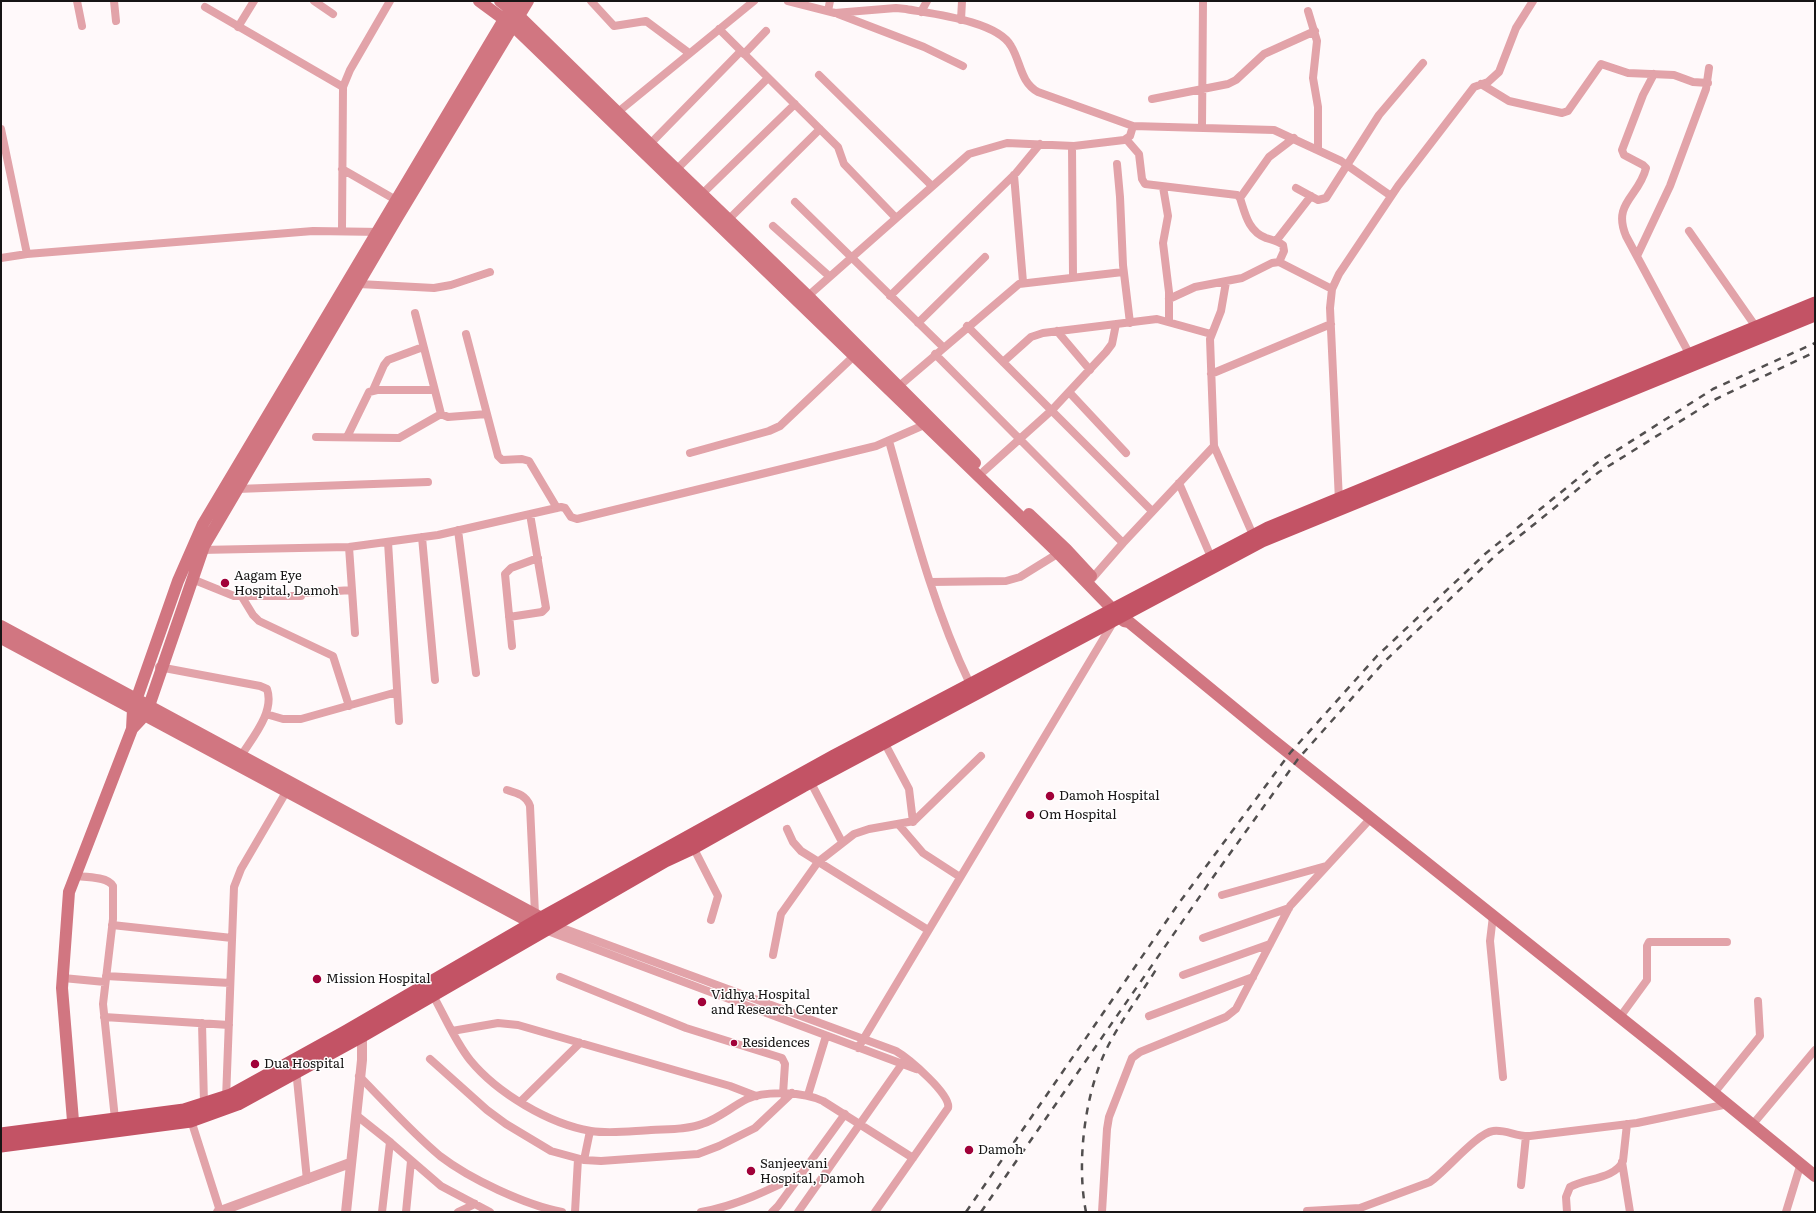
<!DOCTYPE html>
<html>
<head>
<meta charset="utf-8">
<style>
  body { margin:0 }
  #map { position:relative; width:1816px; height:1213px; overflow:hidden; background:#fff9fa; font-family:Literata,serif }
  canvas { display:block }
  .frame { position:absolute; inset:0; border:2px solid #171515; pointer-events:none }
</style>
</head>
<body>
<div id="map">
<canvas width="1816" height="1213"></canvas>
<div class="frame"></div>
</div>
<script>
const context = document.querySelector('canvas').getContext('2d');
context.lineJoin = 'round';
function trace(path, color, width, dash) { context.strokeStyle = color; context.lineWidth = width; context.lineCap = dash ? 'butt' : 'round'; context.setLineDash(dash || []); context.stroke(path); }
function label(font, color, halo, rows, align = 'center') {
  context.font = font + ' Literata,serif'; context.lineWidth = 3; context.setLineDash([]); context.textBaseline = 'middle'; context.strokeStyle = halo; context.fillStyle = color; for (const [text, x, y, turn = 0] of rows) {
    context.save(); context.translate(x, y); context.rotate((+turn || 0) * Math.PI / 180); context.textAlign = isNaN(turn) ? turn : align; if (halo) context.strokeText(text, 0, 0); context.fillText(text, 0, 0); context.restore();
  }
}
trace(new Path2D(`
  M77,1L82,26
  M114,1L116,21
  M314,1L333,14
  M591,1L614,26L646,21L689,53
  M788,1L835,13L896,8L906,9C933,14 997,21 1011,46C1021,62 1020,82 1038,92L1133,126L1274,130L1341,161L1391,196
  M205,7L343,87
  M828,11L830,1
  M1308,11L1317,41L1313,78L1318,107V150
  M921,12L927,1
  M838,14L924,47L963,66
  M961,20L962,1
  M238,27L254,1
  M719,29L838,147L844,164L896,218
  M744,54L766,31
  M1654,74L1643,95L1622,150L1624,155L1643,165L1646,168C1639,197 1612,203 1626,236L1691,357
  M819,75L932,186
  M1481,84L1509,101L1562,113L1568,111L1601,64L1628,73L1674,75L1693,82L1708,83
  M1152,99L1228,84L1236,80L1264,54L1315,31
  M618,112L754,1
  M1202,127L1203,1
  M1,129L27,254
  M1126,139L1139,154L1142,179L1145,184L1237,195L1240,198C1245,213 1248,231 1266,238C1272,240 1278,241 1283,245L1284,251L1279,262
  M650,144L741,51
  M1072,146L1073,276
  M1117,164L1120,197L1123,265L1130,323
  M342,169L396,200
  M677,169L768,78
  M1014,175L1023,282
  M1163,187L1168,216L1163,243L1169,292V322
  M1296,188L1318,200L1326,198L1379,115L1423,63
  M702,194L795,104
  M1240,198L1269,157L1294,138
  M795,202L943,347
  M729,219L820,129
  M773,226L829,276
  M342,230L343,87L350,70L390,1
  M1689,231L1756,327
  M1276,241L1311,196
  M1637,256L1670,186L1706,89L1709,68
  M1,258L27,254L313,231L382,232
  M1226,282L1221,311L1210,339L1214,446L1253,535
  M359,284L434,288L451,285L490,272
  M808,296L969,154L1007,143L1074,146L1124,140L1130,136L1133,126
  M890,296L1016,173L1040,144
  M1169,299L1195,287L1242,278L1272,263L1279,262L1332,289
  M415,313L441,414L448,417L487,414
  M918,323L985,257
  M967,326L1152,511
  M1057,331L1090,370
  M466,334L498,456L502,460L522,459L529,461L557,508
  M935,354L1123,543
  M1003,362L1031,337L1043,333L1157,319L1211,334
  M1211,374L1331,324
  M898,387L1019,284L1123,272
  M373,390L384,365L388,360L423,347
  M1069,392L1126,453
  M316,437L399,438L441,414
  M347,437L369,392L377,390H433
  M889,441C912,523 933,607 970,684
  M690,453L769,431L780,426L854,356
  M984,471L1052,410L1106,352L1112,344L1116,324
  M1179,483L1211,557
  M235,488L237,489L428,482
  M1339,501L1330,308L1332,289L1339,274L1398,186L1474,87L1488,82L1499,72L1516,28L1533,1
  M458,530L476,673
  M422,537L435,680
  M388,542L399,721
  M349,547L355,633
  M200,550L349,547L438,535L561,507L565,508L571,517L577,519L876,446L924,425
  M192,579L234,596H301
  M931,582L1006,581L1020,577L1062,551
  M1089,582L1123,543L1214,446
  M306,593L352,590
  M242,597L253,615L259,621L333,656L349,706
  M509,617L542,612L546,608L530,514
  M512,646L505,574L511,568L538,558
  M159,667L260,686L267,689C275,712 252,738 241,756
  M266,714L283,719H301L397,692
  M883,740L909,789L913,822
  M809,779L842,842
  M507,790C517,793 526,795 530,806L535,914
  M899,825L923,853L960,877
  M787,829L793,842L801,851L928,930
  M692,845L718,896L711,920
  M74,876C84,877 108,876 113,886V919L103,1004L115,1119
  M1222,895L1326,866
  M1493,916L1490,941L1503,1077
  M112,925L232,938
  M554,925L896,1051C908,1058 952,1095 948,1108L875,1212
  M545,930L916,1069
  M1203,938L1289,908
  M773,955L781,914L818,862L854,834L869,829L914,821L981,756
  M1183,975L1270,944
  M106,976L230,983
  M560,977L686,1028L782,1058L785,1064L783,1094
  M63,978L105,982
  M431,992C444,1014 454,1040 470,1060C497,1093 549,1124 591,1131C611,1134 631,1131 651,1130C668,1129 686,1130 702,1124C718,1119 731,1107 747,1099C766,1090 804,1092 823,1101L913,1158
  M1149,1016L1253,977
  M104,1017L229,1025
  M1620,1017L1647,980V946L1649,942H1727
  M202,1023L204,1104
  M452,1031L498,1023L518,1025L730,1086L756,1096
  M858,1048L1114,621
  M430,1059L487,1110L506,1124L551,1151L584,1160L601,1161L698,1154L719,1146L755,1128L792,1093
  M296,1069L307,1180
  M359,1076C386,1103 411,1132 440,1156C470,1179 525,1205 562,1212
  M1714,1093L1760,1036L1758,1001
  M808,1095L826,1036
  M226,1099L234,887L241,869L289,787
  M520,1102L580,1043
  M356,1115L390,1142L441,1186L490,1212
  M190,1117L220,1211
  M1753,1124L1815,1050
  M584,1160L590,1131
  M1622,1162L1630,1212
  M1521,1185L1526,1136
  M1307,1211L1360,1208L1430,1182C1446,1171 1477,1133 1493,1131C1505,1129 1517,1137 1530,1136L1637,1123L1728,1104
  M382,1212L390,1142
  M406,1212L411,1161
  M458,1212L475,1204
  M575,1212L578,1159
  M701,1212C736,1206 769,1190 801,1174
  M772,1212L778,1206L845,1114
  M798,1212L902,1064
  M1102,1212L1107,1129L1109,1117L1132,1058L1140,1052L1226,1017L1236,1009L1290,906L1371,818
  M1567,1212L1566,1197L1570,1187C1586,1178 1615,1179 1623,1161L1627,1124
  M1786,1212L1801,1163`), '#e2a3a9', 8);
trace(new Path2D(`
  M218,1212L350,1163
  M346,1212L362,1060V1036L359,1031`), '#e2a3a9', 10);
trace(new Path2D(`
  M479,1L513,26L1058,553L1124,621L1129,622L1269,737L1666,1054L1815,1176
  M500,1L519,16L650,144L808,296L975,463
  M1029,514L1066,549L1091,576
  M1,626L549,922
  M1,638L539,927
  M132,729L145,715L149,706L204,546L397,218L528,1
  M74,1133L62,988L69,892L132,729L133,709L178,581L203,524L515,1`), '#d17681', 12);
trace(new Path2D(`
  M1,1134L184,1110L231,1095L345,1032L541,918L834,756L1268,528L1815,303
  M1,1146L191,1121L238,1104L362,1036L665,861L693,848L803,786L1262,541L1815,315`), '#c35365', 13);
trace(new Path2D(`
  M966,1212L1179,903L1290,753L1377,656L1485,554L1597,463L1713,389L1815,343
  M981,1212L1216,873L1298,759L1384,662L1496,555L1599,472L1716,399L1815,352
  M1086,1212C1076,1162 1085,1091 1108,1046C1122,1019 1141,994 1157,968`), '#524f4f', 2.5, [7, 7]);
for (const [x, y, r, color] of [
  [225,583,5,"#a10139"],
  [1050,796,5,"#a10139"],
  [1030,815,5,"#a10139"],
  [317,979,5,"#a10139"],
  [702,1002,5,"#a10139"],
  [734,1043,4,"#a10139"],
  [255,1064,5,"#a10139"],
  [969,1150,5,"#a10139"],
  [751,1171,5,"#a10139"]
]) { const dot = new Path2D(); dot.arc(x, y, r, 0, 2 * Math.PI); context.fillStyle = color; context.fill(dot); trace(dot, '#fff', 1.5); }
label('13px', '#171515', '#fff', [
  ["Aagam Eye",234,576],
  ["Hospital, Damoh",234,591],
  ["Damoh Hospital",1059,796],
  ["Om Hospital",1039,815],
  ["Mission Hospital",326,979],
  ["Vidhya Hospital",711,995],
  ["and Research Center",711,1010],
  ["Residences",742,1043],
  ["Dua Hospital",264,1064],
  ["Damoh",978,1150],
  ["Sanjeevani",760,1164],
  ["Hospital, Damoh",760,1179]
], 'left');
</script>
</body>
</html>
